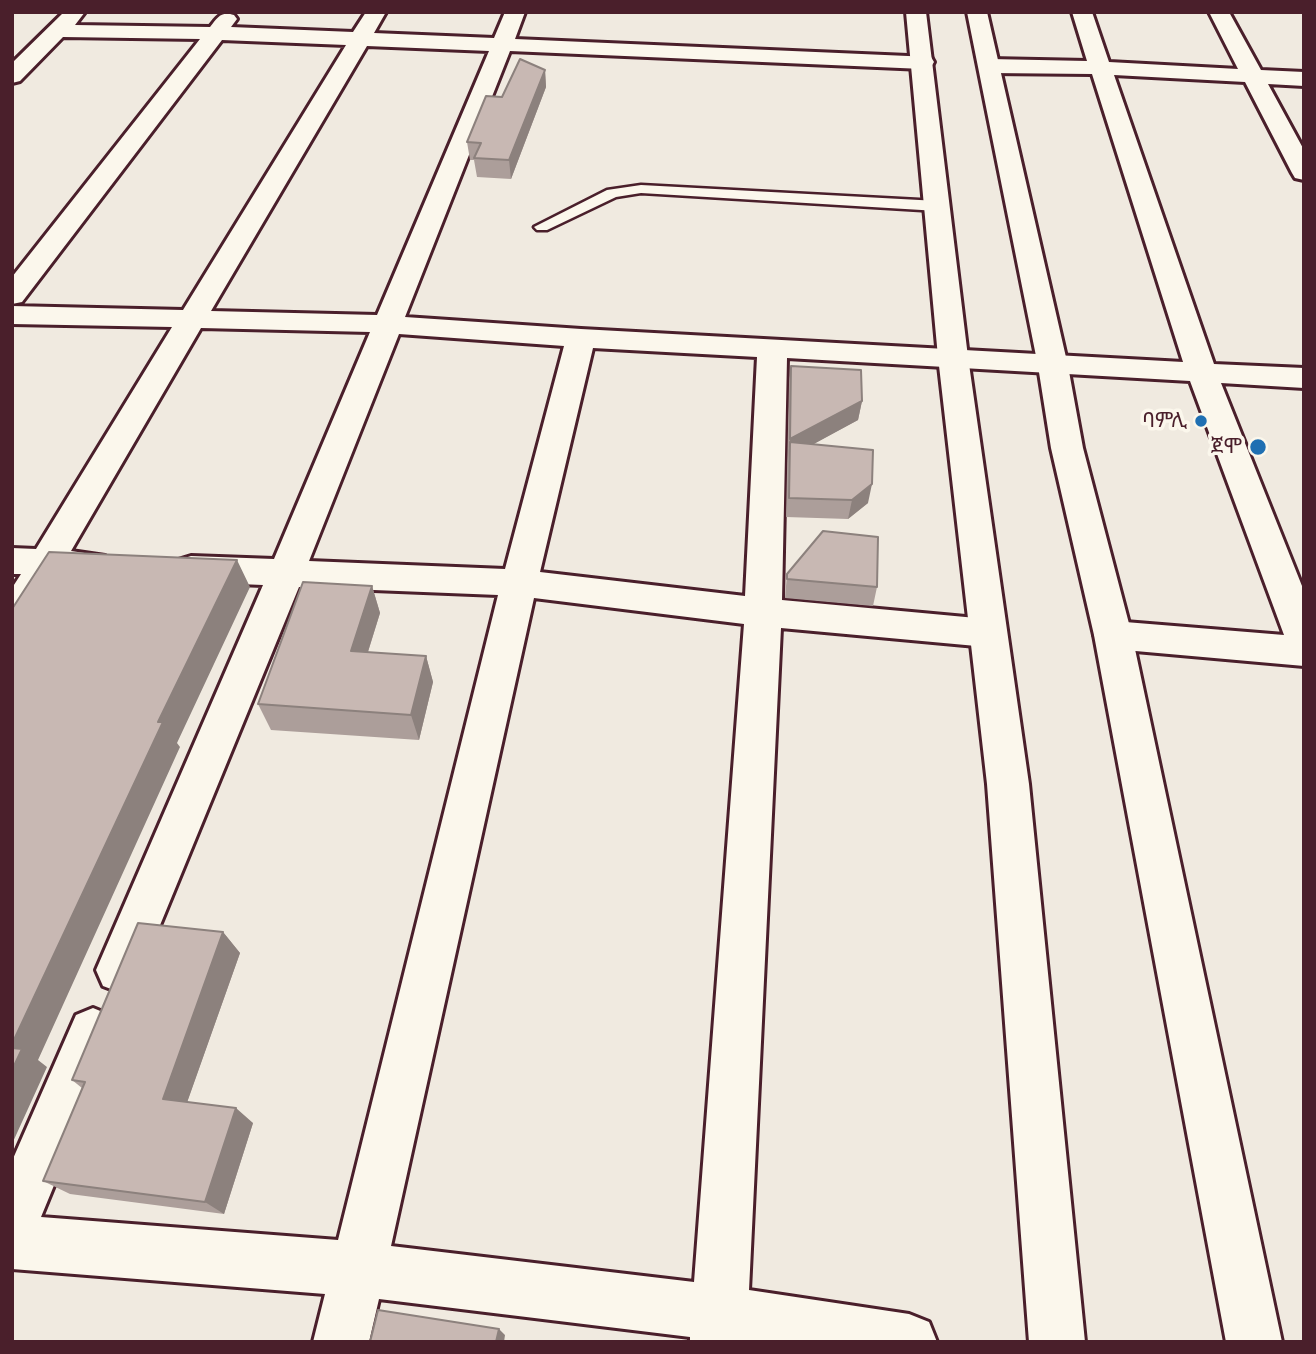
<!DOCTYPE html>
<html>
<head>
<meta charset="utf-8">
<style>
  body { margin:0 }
  #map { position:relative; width:1316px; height:1354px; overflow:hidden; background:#f0eae0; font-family:Mali,sans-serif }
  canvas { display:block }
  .frame { position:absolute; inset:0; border:14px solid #4a1f2b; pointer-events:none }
</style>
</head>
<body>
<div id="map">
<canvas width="1316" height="1354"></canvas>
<div class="frame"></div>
</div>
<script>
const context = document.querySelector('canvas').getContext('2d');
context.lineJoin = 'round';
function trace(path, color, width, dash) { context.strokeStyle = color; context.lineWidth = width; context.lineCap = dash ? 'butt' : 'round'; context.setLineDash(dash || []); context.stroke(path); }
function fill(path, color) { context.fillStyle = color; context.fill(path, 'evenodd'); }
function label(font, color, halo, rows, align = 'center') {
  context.font = font + ' Mali,"Noto Sans Ethiopic",sans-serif'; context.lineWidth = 7; context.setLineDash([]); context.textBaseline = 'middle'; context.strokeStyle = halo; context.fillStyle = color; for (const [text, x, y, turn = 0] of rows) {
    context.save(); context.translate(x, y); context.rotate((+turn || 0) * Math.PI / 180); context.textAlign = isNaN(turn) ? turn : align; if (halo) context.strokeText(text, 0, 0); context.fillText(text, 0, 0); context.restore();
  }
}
const service = new Path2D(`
  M641,185L938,201L946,206L938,211L641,193L616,197L547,230H537L534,227L607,190Z`);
const minor = new Path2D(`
  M64,12H85L75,25L210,27C218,17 221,11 234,15L237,19L231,27L353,32L366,12H386L374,33L494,38L505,12H525L515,39L931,57L934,62L931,67L923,69L510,51L405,317L581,329L1183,362L1092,74L990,73L982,71L979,66L982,61L990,59L1087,61L1072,12H1092L1109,62L1238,69L1209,12H1229L1261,70L1304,72V86L1268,84L1304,150V180L1295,178L1292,173L1245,82L1114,75L1214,364L1304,368V388L1221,383L1304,591V666L1113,649L1100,645L1094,635L1100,625L1113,621L1284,635L1190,381L787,358L782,600L987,619L1000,623L1006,633L1000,643L987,647L781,628L749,1290L909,1314L929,1322L937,1342H690V1337L379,1299L369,1342H313L325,1294L12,1269V1161L76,1015L93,1008L110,1015L117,1032L41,1217L338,1240L498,595L299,587L135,986L119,992L103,986L96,970L263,585L191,582L178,578L173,569L178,560L191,556L274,559L370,332L201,328L71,551L105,556L110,565L105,574L92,578L56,576L25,630L12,634V588L21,574H12V548L36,549L172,327L12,324V306L183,310L346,45L222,40L22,302L12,304V277L200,39L63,37L20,81L12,83V63ZM367,46L489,51L377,315L211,311ZM399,334L564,346L505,569L309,561ZM593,348L757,357L745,596L540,572ZM534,598L744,624L694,1282L391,1246Z`);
const trunk = new Path2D(`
  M906,12H926L968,357L1029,784L1085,1342H1029L987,784L938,357Z
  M967,12H987L1068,366L1083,448L1132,635L1282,1342H1226L1094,635L1051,448L1038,366Z`);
trace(service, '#4a1f2b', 5);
trace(minor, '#4a1f2b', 6);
trace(trunk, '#4a1f2b', 6);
fill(service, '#fbf7ec');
fill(minor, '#fbf7ec');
fill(trunk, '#fbf7ec');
fill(new Path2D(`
  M545,70L546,87L511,179L477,177L474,160H470L467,142L502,97Z
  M791,366L862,401L858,420L813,444L868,503L848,519L786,517L789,385Z
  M787,574L877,587L873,606L785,598Z
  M372,586L380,613L368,652L426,656L433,682L419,740L271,730L258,704Z
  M223,932L240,953L187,1102L253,1123L224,1214L70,1194L43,1181L82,1088L72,1080Z`), '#ac9e9a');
fill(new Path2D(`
  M545,70L546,87L511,179L509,160Z
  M862,401L858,420L790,457V442L788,458L790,439Z
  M872,484L868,503L848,519L852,500Z
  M237,560L250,587L177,743L180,747L38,1060L47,1067L12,1144V1044L158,722Z
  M372,586L380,613L360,677L351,651Z
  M426,656L433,682L419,740L411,715Z
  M223,932L240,953L183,1114L163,1099Z
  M236,1108L253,1123L224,1214L205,1202Z
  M499,1329L505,1335L504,1342H496Z`), '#8c817d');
const building = new Path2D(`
  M520,59L545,70L509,160L474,158L481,143L467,142L486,96L502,97Z
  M791,366L861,370L862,401L790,439Z
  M790,442L873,450L872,484L852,500L789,498Z
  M823,531L878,537L877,587L787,579V574Z
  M49,552L237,560L158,722H163L12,1044V609Z
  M303,582L372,586L351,651L426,656L411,715L258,704Z
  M138,923L223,932L163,1099L236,1108L205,1202L43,1181L85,1082L72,1080Z
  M12,1048L22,1049L12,1070Z
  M378,1310L499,1329L496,1342H370Z`);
fill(building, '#c8b8b3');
trace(building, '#8c817d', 2);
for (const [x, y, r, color] of [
  [1201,421,7,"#1f6fb2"],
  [1258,447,9,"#1f6fb2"]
]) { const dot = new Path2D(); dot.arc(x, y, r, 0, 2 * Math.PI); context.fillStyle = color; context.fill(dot); trace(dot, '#fbf7ec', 2.5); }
label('21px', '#4a1f2b', '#fbf7ec', [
  ["ባምሊ",1187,421],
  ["ጀሞ",1242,447]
], 'right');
</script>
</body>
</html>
